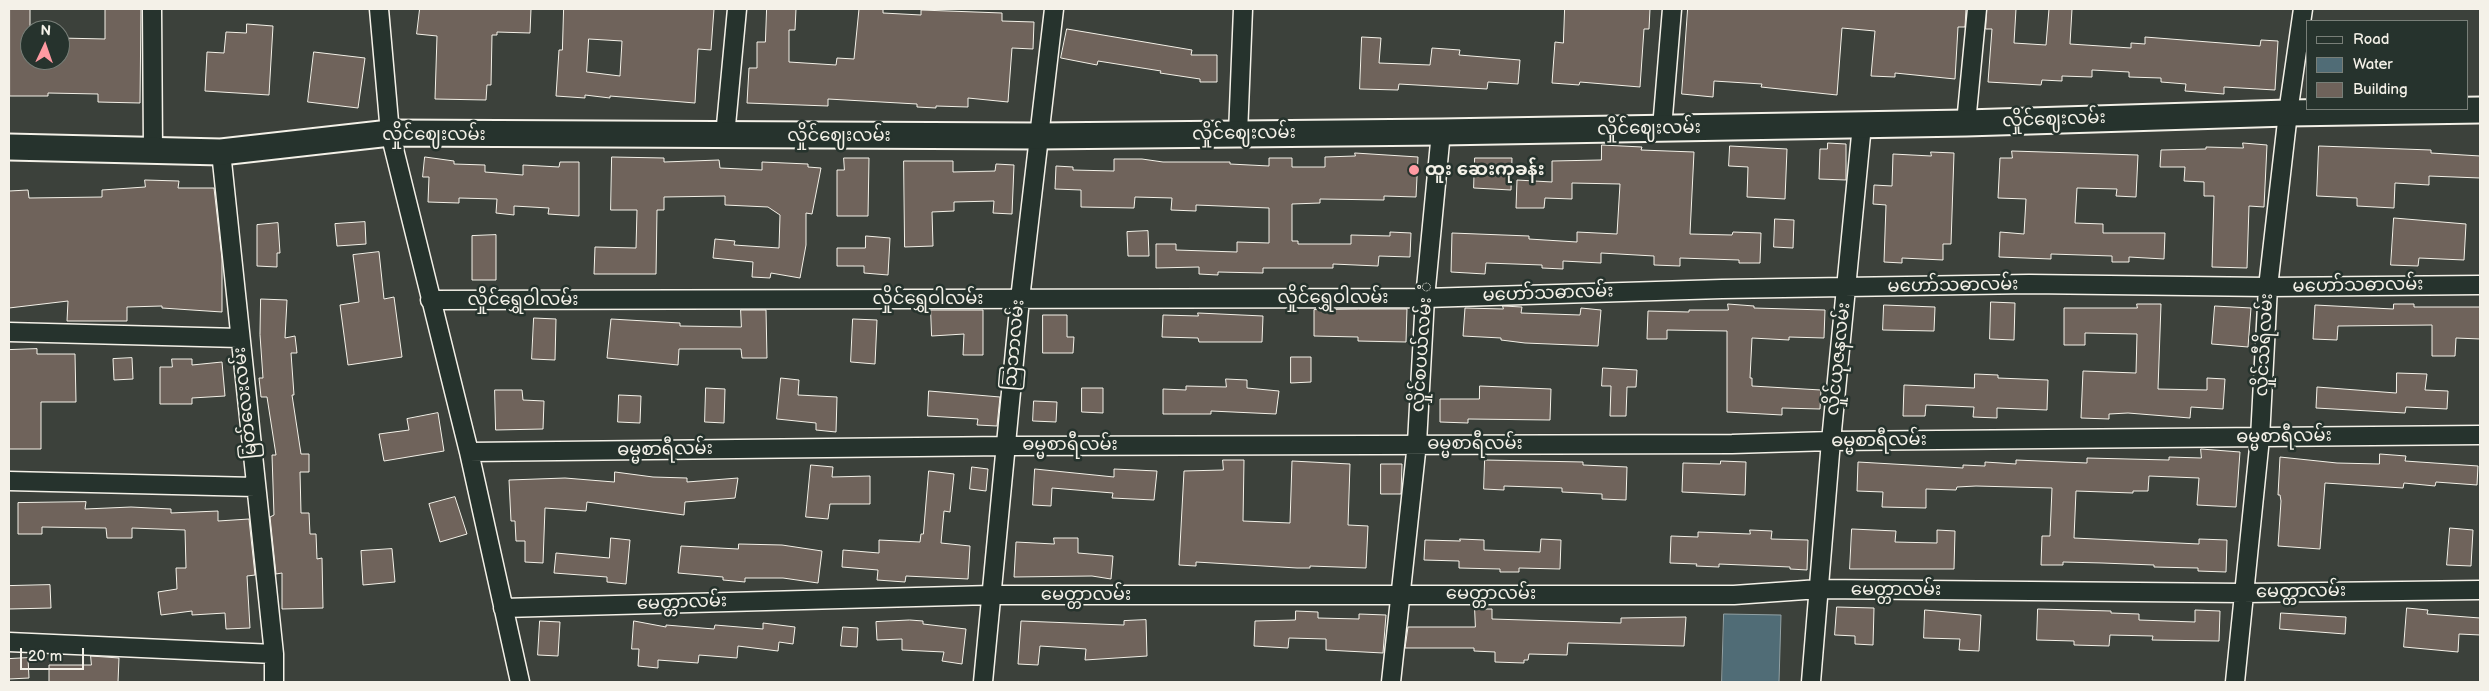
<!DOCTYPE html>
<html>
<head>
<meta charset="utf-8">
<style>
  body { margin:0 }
  #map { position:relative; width:2489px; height:691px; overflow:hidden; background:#3c413b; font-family:"Balsamiq Sans",sans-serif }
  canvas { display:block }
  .frame { position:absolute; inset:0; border:10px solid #f4f1e8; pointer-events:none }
  .legend { position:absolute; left:2306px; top:20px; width:162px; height:90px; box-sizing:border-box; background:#26332d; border:1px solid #787f78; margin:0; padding:6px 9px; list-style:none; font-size:15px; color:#f4f1e8 }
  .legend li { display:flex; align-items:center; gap:10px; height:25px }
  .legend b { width:25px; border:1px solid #787f78 }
  .north { position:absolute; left:20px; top:20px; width:50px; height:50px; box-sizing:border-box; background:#26332d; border:1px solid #787f78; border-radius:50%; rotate:3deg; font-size:14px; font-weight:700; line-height:20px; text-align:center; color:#f4f1e8 }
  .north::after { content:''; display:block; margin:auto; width:18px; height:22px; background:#ff9aa2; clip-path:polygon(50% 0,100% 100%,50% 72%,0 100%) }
  .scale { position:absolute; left:20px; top:648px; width:64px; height:22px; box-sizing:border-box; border:2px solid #f4f1e8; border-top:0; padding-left:6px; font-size:15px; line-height:18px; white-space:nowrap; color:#f4f1e8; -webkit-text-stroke:4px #26332d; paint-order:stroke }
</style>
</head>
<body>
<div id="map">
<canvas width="2489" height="691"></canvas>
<div class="frame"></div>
<ul class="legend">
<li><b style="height:6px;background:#26332d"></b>Road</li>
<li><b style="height:14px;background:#506c76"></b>Water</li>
<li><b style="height:14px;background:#6f635b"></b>Building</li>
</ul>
<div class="north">N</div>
<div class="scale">20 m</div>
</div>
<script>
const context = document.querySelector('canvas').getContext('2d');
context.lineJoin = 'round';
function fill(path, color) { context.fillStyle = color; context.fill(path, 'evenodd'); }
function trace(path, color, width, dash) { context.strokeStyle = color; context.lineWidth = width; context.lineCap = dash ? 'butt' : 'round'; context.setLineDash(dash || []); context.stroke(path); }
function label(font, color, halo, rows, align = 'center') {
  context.font = font + ' "Balsamiq Sans","Noto Sans Myanmar",sans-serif'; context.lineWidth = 5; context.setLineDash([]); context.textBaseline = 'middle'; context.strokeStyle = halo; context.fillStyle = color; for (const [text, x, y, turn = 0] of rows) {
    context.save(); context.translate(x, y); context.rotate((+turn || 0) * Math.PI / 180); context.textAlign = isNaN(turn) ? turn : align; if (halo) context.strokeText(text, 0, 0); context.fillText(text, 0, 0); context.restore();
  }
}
const water = new Path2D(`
  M1724,614L1781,615L1779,682H1722Z`);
fill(water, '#506c76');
trace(water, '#92a1a4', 1);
const building = new Path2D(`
  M10,9H30V27L49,28V30H30V60H60V38L105,39V9H141L140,103L98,102V94L48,93V96H10Z
  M420,9H531L530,33L497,32V35H492L491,85H487L486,100L435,99L437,36L417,34Z
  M564,9H714L711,50L698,49L695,103L610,96V98L585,95V98L556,96L559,50H562ZM589,39L622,41L620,76L587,72Z
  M767,9H796L795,30H789V62L836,65L837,58L854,59L859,9H883V13L921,15V10L1002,13V21L1034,22L1033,49L1012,48L1008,102L968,98V107L936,106V108L917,107V104L828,99V106L747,103L749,68H757V42H765Z
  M1565,9H1650L1649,29H1644L1640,87L1580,82L1579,85L1552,83L1555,42L1563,43Z
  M1688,9H1966L1965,27H1958L1955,79L1895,73V77L1871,76L1875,31L1842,28L1837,95L1761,87L1762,84L1714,81L1713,97L1682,94Z
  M1987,9H2016L2014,43L2046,45L2049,9H2072L2070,44L2131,48V43L2145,44V37L2260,46L2261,40L2278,41L2275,90L2224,87V94L2185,91L2186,84L2161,82V78L2129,77V72L2092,70V77L2062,76V81L2042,80L2041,85L1988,82L1992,29H1986Z
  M247,24L273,26L269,95L205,91L207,52L224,53L226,32L246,33Z
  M1067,29L1192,50L1191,55H1217V82H1200V79L1160,73L1161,71L1098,61L1097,65L1061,58Z
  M1362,37L1381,38L1379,63L1430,65L1432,48L1460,50L1459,55L1520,60L1518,84L1488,82L1487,89L1399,84L1398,90L1360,89Z
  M314,52L365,58L358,108L308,102Z
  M1828,143L1846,144V180L1819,179L1820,149H1827Z
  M2243,143L2267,145L2264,207L2249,206L2247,268L2212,267L2214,196H2204V182L2184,181L2185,167H2160L2161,150L2206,149V147L2243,148Z
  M1602,145L1642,147L1641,150L1694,152L1690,234L1732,235L1733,232L1761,233L1760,263H1739V260L1680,258V266L1654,265V256L1601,253V263L1563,261V269L1542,268V265L1486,263L1485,274L1451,272L1452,233L1529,236V239L1577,242V232L1617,234L1620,184L1572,183V199L1545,198L1544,208H1516L1517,180L1552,182V161L1601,160Z
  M1730,146L1787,149L1785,199L1747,197L1748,167L1729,166Z
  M2319,146L2431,150V153L2480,156V178L2429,176V185L2395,183L2394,208L2357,206V198L2317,196Z
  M2012,151L2138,155L2136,197L2116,196L2117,189L2077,188L2075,223L2103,224V233H2165L2164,259L2129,257V262H2112V256L2051,254V259L1999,257L2000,232L2024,234L2026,199L1998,198L2000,158H2012Z
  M1931,152L1954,153L1951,244H1943V260L1902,258V263L1884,262L1886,205L1873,204L1874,185L1892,186L1893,154L1931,156Z
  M1355,153L1418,157L1416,197L1384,196V200L1320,199V203L1292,204V241H1298V244H1351V235L1390,236V232L1411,233L1410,257L1379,256L1378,266L1333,264V268H1263V273L1218,272V275L1199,274V267L1156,268V244H1176V250L1237,252V242L1269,243V208L1196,205V211L1171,210L1172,198L1135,197L1134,208L1081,207V190L1055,189L1056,166L1073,167V170L1114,171V159H1142L1163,162H1230V164L1269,166V158H1292V167H1325V157L1355,156Z
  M425,157L454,161V164L485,165V172L523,175V165L559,167L560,162H579V216L548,214L549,208L514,206V215L496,213L497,199L459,198V203L428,202L429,177H423Z
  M612,157L664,158V162L719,160L720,168L762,170V162L808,164V167L821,168L812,214L806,213V245L800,278L771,273L770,278L752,277L753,262L713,258L715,239L735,241L734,245L779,248L780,215L768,207L725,205V196L664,197V210H657L656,274H594L595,247L636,248L637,210H611Z
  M844,158H869L868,216H837V170H844Z
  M1475,158H1512L1511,190L1474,188Z
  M904,161H953V172L995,171L996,164L1014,165L1012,214L993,213L994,201L954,202V211L932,212L933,246L905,247Z
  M145,180L179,181L178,188H214L222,259V312L162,308V306L127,307V321H67L68,301L9,308V191L28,190L29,198L102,197V190L145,187Z
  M2394,218L2466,224L2464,260L2419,258L2418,266L2391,265Z
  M1775,219L1794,220L1793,248L1774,247Z
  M365,222L366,244L337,246L335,224Z
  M278,223L280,253H277V267L257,266V225Z
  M1148,231L1149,256H1128L1127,232Z
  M496,235V280H472V236Z
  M866,236L890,238L888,275L864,273V266H837V248H865Z
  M379,252L384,299L394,297L402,357L348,365L340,305L359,302L353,255Z
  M261,299L287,300L285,338L295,336L297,353H291L294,395H292L301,454H309V472H300L301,513H309L310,534H316L317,559L322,558L323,608L282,609V573L276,574L270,517L274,515L272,455H276L267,397H261L259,378H263L260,335Z
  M1991,302L2015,303L2014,340L1990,339Z
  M1728,304L1754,306V308L1825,310L1824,338L1789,337V340L1752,338L1750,378H1752V386L1821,390L1820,409L1782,408V415L1727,412V331L1667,330V339H1647L1648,311L1689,312V310H1728Z
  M2137,304H2161L2158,389L2207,390V378L2225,379L2223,409L2191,407L2190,418L2128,413L2109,414V419L2081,418L2083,371L2136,373L2137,334L2085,333V345H2064V308H2137Z
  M2394,304H2414V307H2480V339L2456,338L2455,356H2432V325L2338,326L2337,340L2313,339L2315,305L2393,309Z
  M1884,305L1935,307L1934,331L1883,330Z
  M1503,306L1522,307L1521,313L1580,315L1581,308L1601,310L1598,346L1525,343L1501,340V338L1463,336L1465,308L1503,309Z
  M2215,306L2251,308L2248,347L2212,344Z
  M1359,309H1407L1406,342L1358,341V337L1314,336V310Z
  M741,310H766L767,358H742L741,349H679L678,365L607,358L611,319L680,323V326L741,327Z
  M931,310H983V355H963L964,334L932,336Z
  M1198,313L1263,316L1262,342H1199L1198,338L1162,337L1163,315L1198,316Z
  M1043,315H1067V337H1074L1073,353H1043Z
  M534,318L556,319L555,360L532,359Z
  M853,319L877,320L875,364L851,362Z
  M37,349V354H75L76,402H41V449H9V350Z
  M1291,357H1311V382L1291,383Z
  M132,358L133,379L114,380L113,359Z
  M172,359H192V365L222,362L225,396L192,398V404H160V367H172Z
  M1603,368L1637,370L1636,387H1627L1626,416H1610L1611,386H1602Z
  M2397,373L2427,374L2425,390L2448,391L2447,409L2406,407L2405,413L2316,408L2317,387L2396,393Z
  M1975,374L1998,375V378L2048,380L2047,410L1997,408V418L1973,417L1974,407L1926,405L1925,416H1903L1904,385L1974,388Z
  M781,378L799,380L798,395L837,397L836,432L816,430V423L777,419Z
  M1226,379L1247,380V388L1279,391L1276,414L1211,411V414H1163V389L1186,390V386L1226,387Z
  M1480,386L1551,389L1550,420L1468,419V423L1440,422V399H1479Z
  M706,388L725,389L724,423L705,422Z
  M1082,388H1103V413L1082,412Z
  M495,390H522L523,400L544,401L543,429L496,430Z
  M929,391L1000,397L997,426L977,425L978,419L928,416Z
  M619,395L641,396L640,423L618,422Z
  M1034,401L1057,402L1056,422L1033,421Z
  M438,413L444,451L384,461L379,434L409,430L407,419Z
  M2201,449L2240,452L2236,507L2197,505L2199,478L2149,476L2148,491H2133V493L2076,491L2074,538L2199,544V539L2227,540L2226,572L2198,571V568L2154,567V565L2102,563L2063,562V565H2041L2042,536H2050L2052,488L1976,486L1957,487L1956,490L1926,489V508L1882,507L1883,492L1857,491L1858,462L1963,468V465L1985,466V462L2016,464V460L2087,463V458L2169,460V457L2201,458Z
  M2380,454L2406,456L2405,461L2478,466L2477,485L2436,482L2435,486L2404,483L2403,488L2325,483L2320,549L2278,546L2281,501L2280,495H2278L2280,457L2337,463L2379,464Z
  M1223,460H1244L1243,521L1290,523L1292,461L1350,464L1348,525L1368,526L1366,568L1310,566V568H1297L1196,562V566L1179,565L1184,471L1223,470Z
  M1485,460L1583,462V465L1627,467L1626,500L1602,499V494L1562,492V488L1504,486V490L1484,489Z
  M1721,461L1746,462L1745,495L1682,492L1683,463L1720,464Z
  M1381,464H1402L1401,494H1381Z
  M811,465L833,467L832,477L870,476V504H830L828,519L806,517Z
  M972,467L988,469L986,491L970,489Z
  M1035,469L1114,477V469L1157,471L1154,500L1112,498L1113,493L1052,488L1051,506L1033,505Z
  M929,471L954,474L950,512L944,511L941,543L970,546L968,579L906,576L905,582L877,580L878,570L842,567L843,550L879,553V540L920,542L921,534H923Z
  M615,472L653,477L687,478V482L738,478L735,498L685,502L684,515L587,502L586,511L545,508L543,563L525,562V541H516L515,521H511L509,480L565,478L614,482Z
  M455,497L467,534L440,542L429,504Z
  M86,502L85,509L131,507L171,509V513L218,511V521L249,519L255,575L247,576L250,628L226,629L225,613L192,615V611L161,615L158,592L177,589L176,568H186L185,530L132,528V538H107L106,528L42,527V534H18V503Z
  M2450,528L2473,530L2471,566L2447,565Z
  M1852,529L1896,531L1895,542L1937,543V530L1955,531L1954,569H1850Z
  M1750,530L1772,531L1771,539L1808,540L1807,570L1790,569V567L1719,564V567L1696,566L1697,564L1670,563L1671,536L1698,537V532L1750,534Z
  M611,538L630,540L626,584L607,582V577L554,573L556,553L609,558Z
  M1054,538H1078V553L1113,556L1111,579L1092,576L1014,577L1016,542L1054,544Z
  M1460,539L1484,540V550L1540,552L1541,539L1561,540L1560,569L1519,568V572H1500V569L1459,568V561L1424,560L1425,540L1460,541Z
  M739,544L782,545L822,551L818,583L783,578H745V582L723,580V577L678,573L681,546L738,549Z
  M392,549L395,582L363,585L361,551Z
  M50,585L51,608L9,609V586Z
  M1837,607L1874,608L1873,645L1855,644V636L1835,635Z
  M2407,608L2428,610L2427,614L2480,618V635L2459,634L2458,652L2404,647Z
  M1475,609H1492V619L1621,623V618L1686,617L1684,646L1568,643L1567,655L1529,654L1528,660H1524V663L1495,662V652L1474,651V648H1405L1408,627H1475Z
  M2038,609L2111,611V613L2139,614V620L2195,622V610L2220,611L2219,641L2152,640L2153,636L2110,635L2109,646L2074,645V641L2037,640Z
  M1925,610L1981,615L1979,651L1959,650L1960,639L1924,638Z
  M1296,611L1318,612V618L1359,619V614L1386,615L1383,653L1326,650V639L1289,638L1288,648L1254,646L1255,621L1295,620Z
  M2281,613L2346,617L2345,634L2280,629Z
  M910,620L923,621V624L966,629L962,664L942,661L944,652L902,650V639L877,640L876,622Z
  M1146,620L1147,656L1085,660L1086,649L1040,646L1038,665L1018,664L1021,621L1124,625V621Z
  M540,621L560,622L558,656L538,655Z
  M634,621L666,627V625L714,629L715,625L763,629V623L795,627L793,644L779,642L778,651L738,646L737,658L699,655L698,663L658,660V668L638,666L639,649H632Z
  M843,627L858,628L857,647L841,646Z
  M91,656L119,658L118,682H49V665H91Z
  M28,658L29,678L9,679V659Z`);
fill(building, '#6f635b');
trace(building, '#f4f1e8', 1);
const street = new Path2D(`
  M152,9L153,150
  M379,9L390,133L469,452L520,682
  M1966,123L1977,9
  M1662,128L1672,9
  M1238,134L1243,9
  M725,136L737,9
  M221,152L274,654V682
  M430,300L1425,298L1722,289L2029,284L2268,287L2480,285
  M9,332L239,338
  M469,452L1006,446L1732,444L1831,441L2480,435
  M9,481L255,487
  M503,608L991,595H1734L1819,589L2243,593L2480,590
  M9,642L274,654
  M983,682L1020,299L1054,9
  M1391,682L1417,443L1425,298L1441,132
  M1811,682L1831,441L1862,125
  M2235,682L2260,438L2268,287L2288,113L2303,9`);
const secondary = new Path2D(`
  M9,147L221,152L390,133L1038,136L1441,132L1966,123L2288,113L2480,110`);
trace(street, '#f4f1e8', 21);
trace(secondary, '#f4f1e8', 29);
trace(street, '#26332d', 18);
trace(secondary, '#26332d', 25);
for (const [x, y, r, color] of [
  [1414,170,6,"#ff9aa2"]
]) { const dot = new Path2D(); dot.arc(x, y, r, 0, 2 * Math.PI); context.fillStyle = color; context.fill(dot); trace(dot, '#26332d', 2); }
label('18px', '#f4f1e8', '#26332d', [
  ["လှိုင်ဈေးလမ်း",2054,120,-2],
  ["လှိုင်ဈေးလမ်း",1649,129,-1],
  ["လှိုင်ဈေးလမ်း",1244,134,-1],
  ["လှိုင်ဈေးလမ်း",434,135],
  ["လှိုင်ဈေးလမ်း",839,136],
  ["မဟော်သဓာလမ်း",1953,286,-1],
  ["မဟော်သဓာလမ်း",2358,286,-1],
  ["မဟော်သဓာလမ်း",1548,294,-2],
  ["လှိုင်ရွှေဝါလမ်း",1333,298],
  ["လှိုင်ရွှေဝါလမ်း",928,299],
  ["လှိုင်ရွှေဝါလမ်း",523,300],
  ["သြဘာလမ်း",1015,345,-85],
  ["လှိုင်သီရိလမ်း",2265,345,-87],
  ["လှိုင်စပယ်လမ်း ံ",1423,347,-86],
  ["လှိုင်ယုဇနလမ်း",1839,359,-84],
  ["မြတ်လေးလမ်း",246,403,-96],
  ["ဓမ္မစာရီလမ်း",2284,437,-1],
  ["ဓမ္မစာရီလမ်း",1879,441,-1],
  ["ဓမ္မစာရီလမ်း",1475,444],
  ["ဓမ္မစာရီလမ်း",1070,445],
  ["ဓမ္မစာရီလမ်း",665,450,-1],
  ["မေတ္တာလမ်း",1896,590],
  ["မေတ္တာလမ်း",2301,592,-1],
  ["မေတ္တာလမ်း",1491,594],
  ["မေတ္တာလမ်း",1086,595],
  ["မေတ္တာလမ်း",682,603,-2]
]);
label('bold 18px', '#f4f1e8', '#26332d', [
  ["ထူး ဆေးကုခန်း",1425,170]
], 'left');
</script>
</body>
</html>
